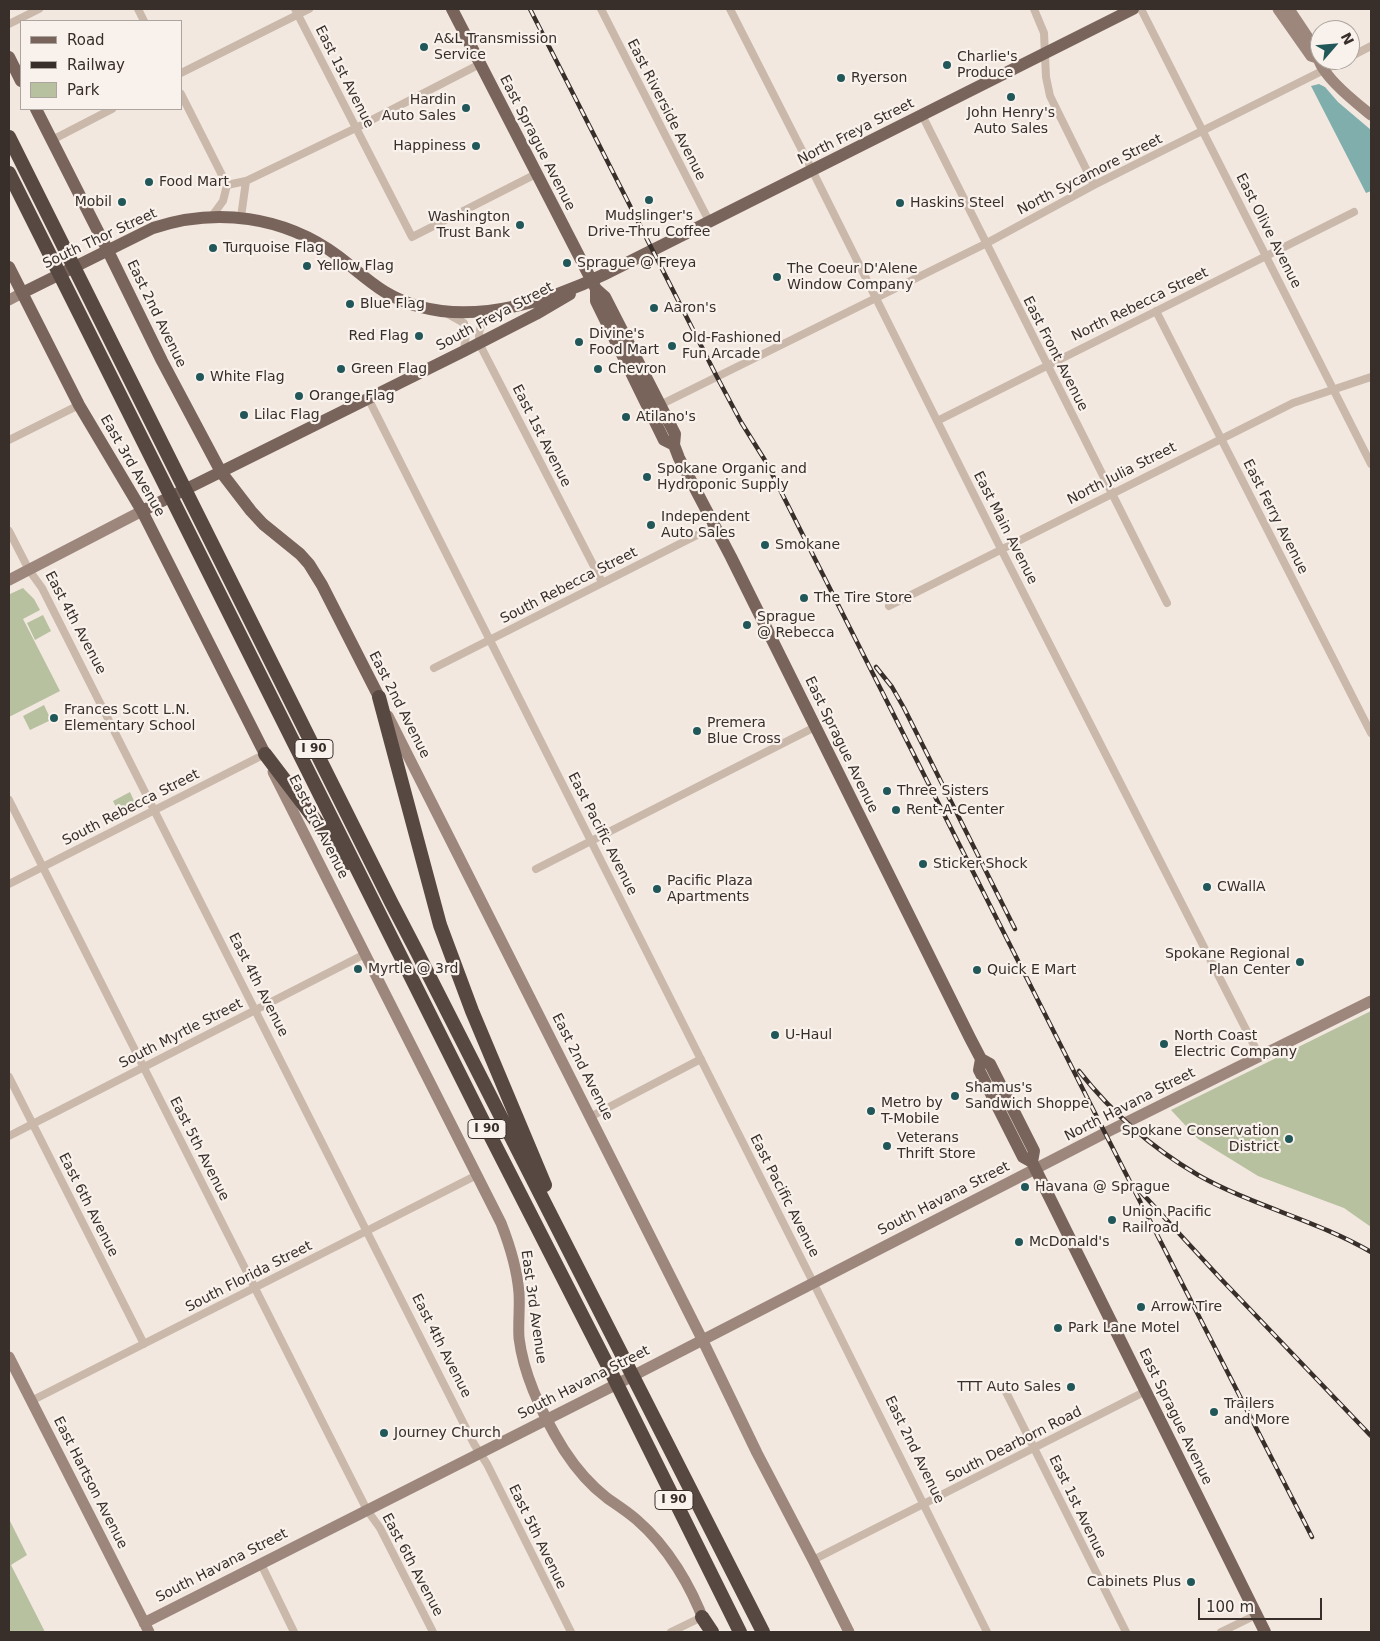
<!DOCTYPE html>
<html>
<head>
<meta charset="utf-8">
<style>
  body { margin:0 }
  #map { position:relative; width:1380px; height:1641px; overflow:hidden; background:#f2e8df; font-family:"DejaVu Sans",sans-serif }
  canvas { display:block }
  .frame { position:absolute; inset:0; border:10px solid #382e2a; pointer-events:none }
  .legend { position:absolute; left:20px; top:20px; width:162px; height:90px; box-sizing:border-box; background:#f9f2ec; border:1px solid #aca49e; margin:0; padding:6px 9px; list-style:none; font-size:15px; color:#382e2a }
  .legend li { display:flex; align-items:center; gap:10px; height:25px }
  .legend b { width:25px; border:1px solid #aca49e }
  .north { position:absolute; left:1310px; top:20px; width:50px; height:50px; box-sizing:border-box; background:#f9f2ec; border:1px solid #aca49e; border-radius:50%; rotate:63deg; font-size:14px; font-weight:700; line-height:20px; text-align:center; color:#382e2a }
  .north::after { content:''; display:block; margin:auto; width:18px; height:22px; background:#215758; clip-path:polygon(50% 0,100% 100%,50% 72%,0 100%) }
  .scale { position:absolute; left:1198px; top:1598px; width:124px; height:22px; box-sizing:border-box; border:2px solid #382e2a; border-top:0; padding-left:6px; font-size:15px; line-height:18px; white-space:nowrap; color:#382e2a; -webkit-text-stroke:4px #f9f2ec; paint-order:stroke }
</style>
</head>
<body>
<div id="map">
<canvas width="1380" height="1641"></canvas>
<div class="frame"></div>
<ul class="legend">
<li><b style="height:6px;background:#79645c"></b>Road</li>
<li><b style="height:6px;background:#382e2a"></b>Railway</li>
<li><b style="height:14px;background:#b7c19f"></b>Park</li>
</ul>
<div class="north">N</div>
<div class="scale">100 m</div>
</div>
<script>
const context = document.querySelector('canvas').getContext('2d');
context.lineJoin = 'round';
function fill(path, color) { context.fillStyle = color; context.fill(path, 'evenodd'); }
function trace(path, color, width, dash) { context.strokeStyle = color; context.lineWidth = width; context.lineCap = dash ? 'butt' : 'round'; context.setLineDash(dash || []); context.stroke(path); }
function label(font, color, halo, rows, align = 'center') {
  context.font = font + ' "DejaVu Sans",sans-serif'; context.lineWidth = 4.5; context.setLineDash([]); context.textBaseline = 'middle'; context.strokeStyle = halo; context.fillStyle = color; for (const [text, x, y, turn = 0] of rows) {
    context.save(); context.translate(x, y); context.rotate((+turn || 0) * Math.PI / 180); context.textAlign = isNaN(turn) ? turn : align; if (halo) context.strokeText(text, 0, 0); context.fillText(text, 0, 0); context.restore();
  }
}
fill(new Path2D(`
  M23,588L34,599L40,610L23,619L60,691L9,717V592L10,594Z
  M43,615L51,631L35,640L27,623Z
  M44,705L51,720L30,730L23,716Z
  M130,792L135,803L118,811L113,801Z
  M1371,1011V1227L1344,1208L1258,1176L1198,1139L1171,1110Z
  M9,1519L27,1555L11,1565L45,1632H9Z`), '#b7c19f');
fill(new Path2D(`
  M1319,84L1325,87L1338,102L1371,130V191L1366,193L1311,86Z`), '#7faead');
trace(new Path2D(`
  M138,9L144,21
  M295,9L412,237L536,174
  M601,9L710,223
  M730,9L812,170L1001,549L1260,1057
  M1034,9L1044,33L1046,77L1050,96L1094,185
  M1141,9L1371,464
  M9,24L39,9
  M1350,57L1371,46
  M181,73L309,9
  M181,94L227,185
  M922,115L1167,603
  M52,140L112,109
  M227,185L246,181L356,128L480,64
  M212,216L223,201L227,185
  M241,217L246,181
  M1156,311L1371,733
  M497,312C482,322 478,324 479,343L602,582
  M446,313L464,323L466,334L464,351
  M368,398L813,1282L987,1632
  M660,405L985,244L1094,185L1344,60
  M937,421L1354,212
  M9,440L79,405
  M9,531L29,570L42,588L474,1444L487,1464L571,1632
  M889,606L1293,403L1371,377
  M434,668L715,526
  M9,800L329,1435L367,1510L380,1528L433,1632
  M536,869L815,727
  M9,884L265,754
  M9,1077L144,1344
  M590,1117L701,1059
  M9,1136L365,954
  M1006,1392L1126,1632
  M31,1401L477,1175
  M813,1560L1146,1391
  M261,1564L294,1632
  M671,1632L702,1617
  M1221,1632L1256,1615`), '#cab8ab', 8);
trace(new Path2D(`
  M1278,9L1311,56L1317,58
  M1289,9L1317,51C1316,72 1355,102 1371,115
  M9,300L22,293
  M9,580L142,511
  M388,716L702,1339L757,1453L813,1560L849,1632
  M273,772L501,1223C510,1246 517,1268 519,1293C520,1308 518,1323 519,1338C524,1378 543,1416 564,1450C575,1467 590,1485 607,1498C617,1505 628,1512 637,1520C668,1547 691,1586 705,1624
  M9,1357L149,1632
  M144,1623L619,1383L1105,1133L1371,1001`), '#9d877d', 11);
trace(new Path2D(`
  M452,9L596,289L605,297L675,434L674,445L679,458L731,557L970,1038L981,1059L990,1064L1034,1151L1032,1162L1265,1632
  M9,57L21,81
  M36,109L108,251L162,361L221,472L251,511L263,524L300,554L309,564L322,585L379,697
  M9,267L79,405L142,511L265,754
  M596,289V301L664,440L674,445
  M22,293L153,228C216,207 284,216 338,256C367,278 383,297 421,307C480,323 552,300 605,274L1133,9
  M142,511L464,351L536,314L570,294
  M981,1059L979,1070L1023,1157L1032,1162`), '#79645c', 12);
trace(new Path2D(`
  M9,137L391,902L416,950L763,1632
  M9,173L492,1139L608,1366L740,1632
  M379,697L440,925L472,1011L545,1185
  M265,754L348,863
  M702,1617L712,1632`), '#584842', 14);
const rail = new Path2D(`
  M530,9L717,377L741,422L766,462L1105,1133L1312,1537
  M876,667L892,687L904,708L1015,929
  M1079,1071C1112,1113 1152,1148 1198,1175C1253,1206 1316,1220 1371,1252
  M1140,1191L1221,1279L1371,1436`);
trace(rail, '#382e2a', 4.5);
trace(rail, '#f9f2ec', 2.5, [8]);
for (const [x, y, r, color] of [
  [424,47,5,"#215758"],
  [947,65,5,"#215758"],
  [841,78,5,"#215758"],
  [1011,97,5,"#215758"],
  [466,108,5,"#215758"],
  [476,146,5,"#215758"],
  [149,182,5,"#215758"],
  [649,200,5,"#215758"],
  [122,202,5,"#215758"],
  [900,203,5,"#215758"],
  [520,225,5,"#215758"],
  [213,248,5,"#215758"],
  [567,263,5,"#215758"],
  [307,266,5,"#215758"],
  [777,277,5,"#215758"],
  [350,304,5,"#215758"],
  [654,308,5,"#215758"],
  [419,336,5,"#215758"],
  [579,342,5,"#215758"],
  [672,346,5,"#215758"],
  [341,369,5,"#215758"],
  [598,369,5,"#215758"],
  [200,377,5,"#215758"],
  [299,396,5,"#215758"],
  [244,415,5,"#215758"],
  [626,417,5,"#215758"],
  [647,477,5,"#215758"],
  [651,525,5,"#215758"],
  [765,545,5,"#215758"],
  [804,598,5,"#215758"],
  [747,625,5,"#215758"],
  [54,718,5,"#215758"],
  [697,731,5,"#215758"],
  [887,791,5,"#215758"],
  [896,810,5,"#215758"],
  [923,864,5,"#215758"],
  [1207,887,5,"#215758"],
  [657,889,5,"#215758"],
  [1300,962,5,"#215758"],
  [358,969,5,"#215758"],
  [977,970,5,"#215758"],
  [775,1035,5,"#215758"],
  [1164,1044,5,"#215758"],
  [955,1096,5,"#215758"],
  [871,1111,5,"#215758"],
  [1289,1139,5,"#215758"],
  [887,1146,5,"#215758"],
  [1025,1187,5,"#215758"],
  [1112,1220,5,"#215758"],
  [1019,1242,5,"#215758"],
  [1141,1307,5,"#215758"],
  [1058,1328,5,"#215758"],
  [1071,1387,5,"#215758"],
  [1214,1412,5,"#215758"],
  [384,1433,5,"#215758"],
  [1191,1582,5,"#215758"]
]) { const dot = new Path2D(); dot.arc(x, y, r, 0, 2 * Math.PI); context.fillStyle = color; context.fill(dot); trace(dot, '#f9f2ec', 2); }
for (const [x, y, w] of [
  [314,749,38],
  [487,1129,38],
  [674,1500,38]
]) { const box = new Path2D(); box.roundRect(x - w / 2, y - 9.5, w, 19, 4); context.fillStyle = '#f9f2ec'; context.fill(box); trace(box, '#382e2a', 1); }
label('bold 12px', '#382e2a', null, [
  ["I 90",314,749],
  ["I 90",487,1129],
  ["I 90",674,1500]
]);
label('14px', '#382e2a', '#f9f2ec', [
  ["A&L Transmission",434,39],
  ["Service",434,55],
  ["Charlie's",957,57],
  ["Produce",957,73],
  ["Ryerson",851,78],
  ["Hardin",456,100,"right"],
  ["Auto Sales",456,116,"right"],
  ["John Henry's",1011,113,"center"],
  ["Auto Sales",1011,129,"center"],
  ["Happiness",466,146,"right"],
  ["Food Mart",159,182],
  ["Mobil",112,202,"right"],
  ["Haskins Steel",910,203],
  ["Mudslinger's",649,216,"center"],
  ["Drive-Thru Coffee",649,232,"center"],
  ["Washington",510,217,"right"],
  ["Trust Bank",510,233,"right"],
  ["Turquoise Flag",223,248],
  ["Sprague @ Freya",577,263],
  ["Yellow Flag",317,266],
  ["The Coeur D'Alene",787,269],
  ["Window Company",787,285],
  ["Blue Flag",360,304],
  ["Aaron's",664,308],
  ["Divine's",589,334],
  ["Food Mart",589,350],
  ["Red Flag",409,336,"right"],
  ["Old-Fashioned",682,338],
  ["Fun Arcade",682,354],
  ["Green Flag",351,369],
  ["Chevron",608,369],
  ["White Flag",210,377],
  ["Orange Flag",309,396],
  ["Lilac Flag",254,415],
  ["Atilano's",636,417],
  ["Spokane Organic and",657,469],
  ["Hydroponic Supply",657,485],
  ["Independent",661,517],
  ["Auto Sales",661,533],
  ["Smokane",775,545],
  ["The Tire Store",814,598],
  ["Sprague",757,617],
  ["@ Rebecca",757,633],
  ["Frances Scott L.N.",64,710],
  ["Elementary School",64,726],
  ["Premera",707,723],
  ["Blue Cross",707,739],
  ["Three Sisters",897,791],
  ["Rent-A-Center",906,810],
  ["Sticker Shock",933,864],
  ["Pacific Plaza",667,881],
  ["Apartments",667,897],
  ["CWallA",1217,887],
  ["Spokane Regional",1290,954,"right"],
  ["Plan Center",1290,970,"right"],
  ["Myrtle @ 3rd",368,969],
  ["Quick E Mart",987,970],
  ["U-Haul",785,1035],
  ["North Coast",1174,1036],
  ["Electric Company",1174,1052],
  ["Shamus's",965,1088],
  ["Sandwich Shoppe",965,1104],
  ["Metro by",881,1103],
  ["T-Mobile",881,1119],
  ["Spokane Conservation",1279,1131,"right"],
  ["District",1279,1147,"right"],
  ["Veterans",897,1138],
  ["Thrift Store",897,1154],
  ["Havana @ Sprague",1035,1187],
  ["Union Pacific",1122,1212],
  ["Railroad",1122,1228],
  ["McDonald's",1029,1242],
  ["Arrow Tire",1151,1307],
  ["Park Lane Motel",1068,1328],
  ["TTT Auto Sales",1061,1387,"right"],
  ["Trailers",1224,1404],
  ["and More",1224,1420],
  ["Journey Church",394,1433],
  ["Cabinets Plus",1181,1582,"right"]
], 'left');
label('14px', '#382e2a', '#f9f2ec', [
  ["East 1st Avenue",344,77,63],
  ["East Riverside Avenue",666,110,63],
  ["North Freya Street",856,132,-27],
  ["East Sprague Avenue",537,143,63],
  ["North Sycamore Street",1090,175,-27],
  ["East Olive Avenue",1268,231,63],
  ["South Thor Street",100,239,-25],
  ["North Rebecca Street",1140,305,-26],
  ["East 2nd Avenue",156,314,64],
  ["South Freya Street",495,317,-28],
  ["East Front Avenue",1055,354,63],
  ["East 1st Avenue",541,436,63],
  ["East 3rd Avenue",132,466,60],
  ["North Julia Street",1122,474,-27],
  ["East Ferry Avenue",1275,517,63],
  ["East Main Avenue",1005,528,63],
  ["South Rebecca Street",569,586,-27],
  ["East 4th Avenue",75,623,62],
  ["East 2nd Avenue",399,705,63],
  ["East Sprague Avenue",841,745,64],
  ["South Rebecca Street",131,808,-27],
  ["East 3rd Avenue",318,827,63],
  ["East Pacific Avenue",602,834,63],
  ["East 4th Avenue",258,985,63],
  ["South Myrtle Street",181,1034,-27],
  ["East 2nd Avenue",582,1067,63],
  ["North Havana Street",1130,1105,-27],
  ["East 5th Avenue",199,1149,63],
  ["East Pacific Avenue",784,1196,63],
  ["South Havana Street",944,1199,-27],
  ["East 6th Avenue",88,1205,63],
  ["South Florida Street",249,1277,-27],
  ["East 3rd Avenue",533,1307,82],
  ["East 4th Avenue",441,1346,63],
  ["South Havana Street",584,1383,-27],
  ["East Sprague Avenue",1175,1417,64],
  ["South Dearborn Road",1014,1445,-27],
  ["East 2nd Avenue",914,1450,64],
  ["East Hartson Avenue",90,1483,63],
  ["East 1st Avenue",1077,1507,64],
  ["East 5th Avenue",537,1537,64],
  ["East 6th Avenue",412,1565,62],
  ["South Havana Street",222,1566,-27]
]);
</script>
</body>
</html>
